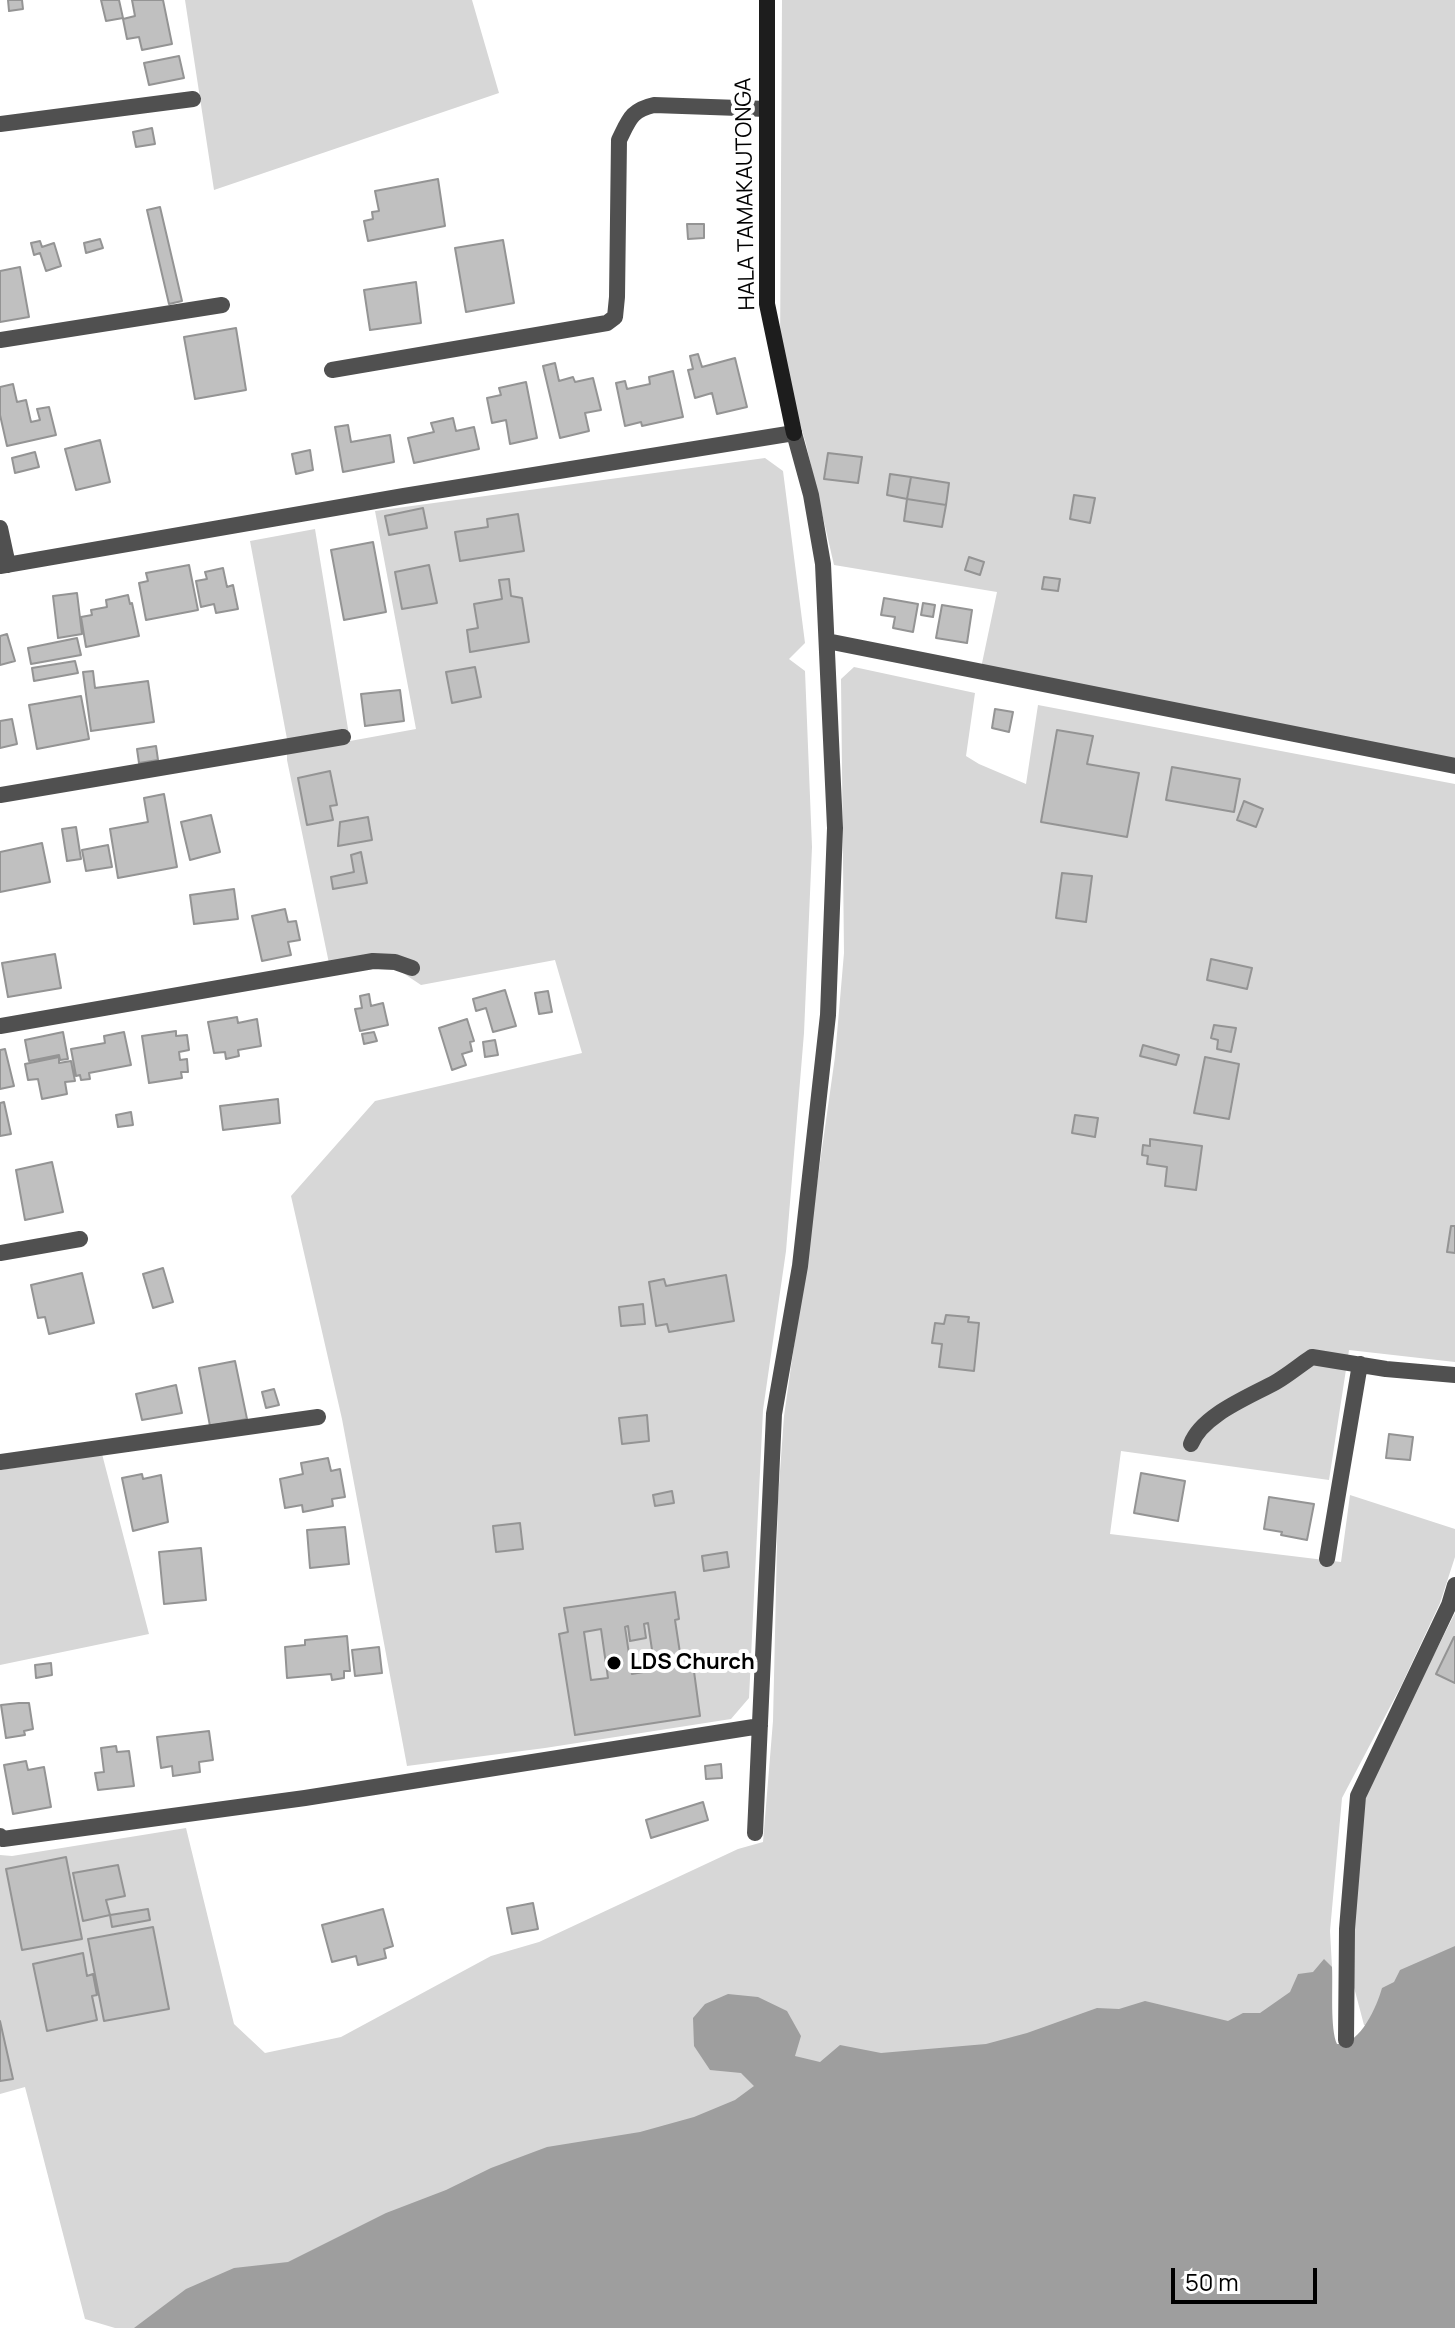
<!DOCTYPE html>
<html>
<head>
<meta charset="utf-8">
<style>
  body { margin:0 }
  #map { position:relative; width:1455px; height:2328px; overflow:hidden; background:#fff; font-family:Manrope,sans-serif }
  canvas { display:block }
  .scale { position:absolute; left:1171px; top:2268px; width:146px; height:36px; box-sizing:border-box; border:4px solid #000; border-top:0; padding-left:10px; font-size:24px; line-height:28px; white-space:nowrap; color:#000; -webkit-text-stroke:6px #fff; paint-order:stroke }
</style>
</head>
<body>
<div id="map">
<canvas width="1455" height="2328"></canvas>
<div class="scale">50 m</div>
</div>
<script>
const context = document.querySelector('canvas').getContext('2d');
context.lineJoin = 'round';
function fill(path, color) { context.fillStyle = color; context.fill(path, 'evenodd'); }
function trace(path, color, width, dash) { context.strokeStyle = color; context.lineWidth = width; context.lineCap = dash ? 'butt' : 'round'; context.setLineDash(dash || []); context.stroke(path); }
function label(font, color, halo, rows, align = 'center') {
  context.font = font + ' Manrope,sans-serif'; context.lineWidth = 8; context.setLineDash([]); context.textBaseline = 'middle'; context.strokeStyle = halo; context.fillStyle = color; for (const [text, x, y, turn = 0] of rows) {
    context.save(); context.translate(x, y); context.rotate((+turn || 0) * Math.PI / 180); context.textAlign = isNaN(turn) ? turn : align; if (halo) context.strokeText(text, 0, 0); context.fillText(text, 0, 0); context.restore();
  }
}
fill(new Path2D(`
  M185,0H472L499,93L214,190Z
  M782,0H1455V759L981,668L997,592L834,565L806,444L780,356Z
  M765,458L783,471L805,643L789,659L805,671L812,847L804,1033L786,1251L763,1410L749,1698L731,1719L545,1748L407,1766L342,1419L291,1196L375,1101L582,1053L555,960L421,985L394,967L331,973L287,760V739L250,541L315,529L350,741L416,729L375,511Z
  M854,667L975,693L966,756L979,764L1026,784L1038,705L1455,784V1362L1349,1350L1329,1480L1121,1451L1110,1534L1341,1562L1350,1495L1455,1529V1557L1440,1603L1401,1686L1342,1798L1330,1931L1332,1967L1312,2026L331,2328H115L85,2319L25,2087L0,2094V1855L12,1856L186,1828L234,2024L265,2053L341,2037L491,1956L539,1942L738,1849L763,1842L773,1721L778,1499L784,1416L835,1057L844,953L841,679Z
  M102,1454L149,1634L0,1665V1470Z
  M1455,1613V2051L1364,2025L1351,1976L1363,1796Z`), '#d7d7d7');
fill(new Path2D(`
  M1455,1946V2328H134L186,2289L234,2268L288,2262L386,2213L446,2190L491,2168L547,2147L640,2132L694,2117L735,2100L754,2086L741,2073L710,2070L694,2046L693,2018L705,2004L728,1994L758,1997L787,2011L801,2036L795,2056L820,2062L840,2045L881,2053L986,2044L1027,2033L1097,2008L1119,2009L1145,2001L1228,2021L1243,2013H1260L1290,1992L1298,1974L1313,1972L1324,1959L1332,1967C1333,1987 1330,2029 1337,2044C1360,2046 1377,2006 1382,1988L1394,1982L1400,1970Z`), '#9e9e9e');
const building = new Path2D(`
  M8,0H22L23,9L9,11Z
  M101,0H119L123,18L106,21Z
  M132,0H163L172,44L142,50L139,37L127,39L123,19L135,16Z
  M179,56L184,78L149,85L144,63Z
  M152,128L155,144L136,147L133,132Z
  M438,179L445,226L368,241L364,221L373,219L372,212L379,211L375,191Z
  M160,207L182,301L169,304L147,210Z
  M687,224H704V238L688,239Z
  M100,239L103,248L86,253L84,243Z
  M503,240L514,303L466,312L455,248Z
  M40,241L42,247L54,243L61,266L46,271L40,253L34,255L31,243Z
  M20,267L29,317L0,322V271Z
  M416,282L421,323L370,330L364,290Z
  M236,328L246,390L195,399L184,337Z
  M698,354L702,367L735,358L747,407L717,414L712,393L695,398L688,370L693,369L690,356Z
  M555,363L559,381L573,377L575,382L593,378L601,410L585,413L589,431L560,438L543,366Z
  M673,371L683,417L642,426L641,422L625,426L616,383L625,381L627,389L650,384L649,377Z
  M526,382L537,438L510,444L506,420L492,423L487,398L501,395L499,388Z
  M13,384L17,402L26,400L31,422L40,420L37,409L49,407L56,435L7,446L0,415V387Z
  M453,418L456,431L474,427L479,449L414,463L408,438L434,432L431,423Z
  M348,425L351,442L390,435L394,462L343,472L335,427Z
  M100,440L110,482L76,490L65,449Z
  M310,450L313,470L296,474L292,454Z
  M35,452L39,467L15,473L12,458Z
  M828,453L862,457L858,483L824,479Z
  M890,474L911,477L907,499L887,495Z
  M911,477L949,483L946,505L907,499Z
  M1074,495L1095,498L1090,523L1070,519Z
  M907,499L946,505L942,527L904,521Z
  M423,508L427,528L389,535L385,516Z
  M518,514L524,551L460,561L455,532L488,527L487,519Z
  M373,542L386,612L344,620L331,550Z
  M969,557L984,562L980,575L965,570Z
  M189,565L198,610L146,620L139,583L148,581L146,573Z
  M429,565L437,603L402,609L395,572Z
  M223,568L227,587L233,585L238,609L216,613L214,604L201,607L196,581L207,579L205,572Z
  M1044,577L1060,579L1058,591L1042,589Z
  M509,579L511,596L522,598L529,642L470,652L467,630L478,628L474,604L502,599L499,580Z
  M77,593L82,634L58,638L53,596Z
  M128,595L130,604L132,603L139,636L86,647L81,617L92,615L91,610L107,607L106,600Z
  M884,598L918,604L913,632L893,628L895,617L881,615Z
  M923,603L935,605L933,617L921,615Z
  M942,605L972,610L967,643L936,638Z
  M7,634L15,661L0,665V636Z
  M77,638L81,655L31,664L28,648Z
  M75,661L78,673L34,681L32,668Z
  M475,667L481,697L452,703L446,672Z
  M93,671L95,688L148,681L154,722L91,731L83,672Z
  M400,690L404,721L365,726L361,694Z
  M81,696L89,739L37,749L29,705Z
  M995,709L1013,712L1009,732L992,728Z
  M12,719L17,744L0,748V721Z
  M1057,730L1093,736L1087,764L1139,773L1127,837L1041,822Z
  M156,746L158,760L139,763L137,749Z
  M1172,767L1240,779L1234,812L1166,800Z
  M330,771L337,805L330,806L333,820L307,825L298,778Z
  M164,794L177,867L118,878L110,829L148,822L144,798Z
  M1244,801L1263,809L1256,827L1237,820Z
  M211,815L220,852L190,860L181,822Z
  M368,817L372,840L338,846L340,822Z
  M76,827L81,859L67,861L62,829Z
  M42,843L50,882L0,892V852Z
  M108,845L112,867L86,871L82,850Z
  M361,852L367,883L333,889L331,877L354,872L351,855Z
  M1062,873L1092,876L1086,922L1056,918Z
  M234,889L238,919L194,924L190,895Z
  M285,909L288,922L296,921L300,940L288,942L291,955L262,961L252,916Z
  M55,954L61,988L8,997L2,963Z
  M1211,959L1252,968L1247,989L1207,980Z
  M505,990L516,1026L493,1032L486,1008L476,1011L473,999Z
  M548,991L552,1012L539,1014L535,993Z
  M369,994L371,1006L383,1003L388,1025L360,1031L355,1009L362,1008L360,996Z
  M237,1017L238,1023L257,1019L261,1046L238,1050L239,1056L226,1059L225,1052L214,1053L208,1022Z
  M467,1019L474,1041L470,1042L472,1051L462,1054L466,1065L452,1070L439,1028Z
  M1214,1025L1236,1028L1231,1052L1217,1049L1218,1040L1211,1038Z
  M176,1031V1036L187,1035L189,1050L179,1052L180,1060L187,1059L188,1072H181L182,1078L149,1083L142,1036Z
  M63,1032L68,1059L60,1060L59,1055L29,1061L25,1040Z
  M124,1032L131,1065L89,1073L90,1079L81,1080L80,1075L76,1076L71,1049L105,1043L104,1036Z
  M374,1032L377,1041L364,1044L362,1034Z
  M495,1040L498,1055L485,1057L483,1042Z
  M1143,1045L1179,1055L1176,1065L1140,1056Z
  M5,1049L14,1086L0,1089V1050Z
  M59,1057V1063L71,1061L75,1081L65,1082L67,1094L42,1099L38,1079L28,1080L25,1064Z
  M1205,1057L1239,1064L1229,1119L1194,1113Z
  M278,1099L280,1123L223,1130L220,1106Z
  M4,1102L11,1134L0,1136V1103Z
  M131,1112L133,1125L118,1127L116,1115Z
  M1075,1115L1098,1118L1095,1137L1072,1133Z
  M1150,1139L1202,1146L1196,1190L1165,1186L1167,1167L1147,1164L1148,1156L1142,1155L1143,1145L1150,1146Z
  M52,1162L63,1212L25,1220L16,1170Z
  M1451,1226H1455V1253L1447,1252Z
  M163,1268L173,1302L153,1308L143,1274Z
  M82,1273L94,1323L49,1334L45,1317L38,1318L31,1285Z
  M726,1275L734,1321L669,1332L667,1324L656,1326L649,1282L664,1279L666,1286Z
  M643,1304L645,1324L621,1326L619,1307Z
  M946,1315L969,1317L968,1322L979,1323L974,1371L939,1367L942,1344L932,1343L935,1323L944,1324Z
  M235,1361L247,1419L210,1426L199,1368Z
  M176,1385L182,1413L142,1420L136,1394Z
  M274,1389L279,1405L266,1408L262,1392Z
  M647,1415L649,1441L622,1444L619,1418Z
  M1389,1434L1413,1437L1410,1460L1386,1458Z
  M328,1458L331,1471L340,1469L345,1497L332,1499L333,1506L303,1512L302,1505L285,1508L280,1479L303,1474L301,1463Z
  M1141,1473L1185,1481L1178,1521L1134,1513Z
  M142,1474L143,1479L161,1475L168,1522L133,1531L122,1478Z
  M672,1491L674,1503L655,1506L653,1495Z
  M1269,1497L1314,1504L1307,1540L1281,1535L1282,1532L1264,1529Z
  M520,1523L523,1549L496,1552L493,1526Z
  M345,1527L349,1564L310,1568L307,1530Z
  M201,1548L206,1600L164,1604L159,1552Z
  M727,1552L729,1567L704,1571L702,1556Z
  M675,1592L679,1619L675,1620L682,1666L693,1664L700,1716L575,1735L559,1634L568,1632L564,1608ZM648,1623L655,1670L632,1674L625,1627L628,1626L630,1641L646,1638L644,1624ZM601,1629L608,1678L591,1680L584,1632Z
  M347,1636L350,1671H344V1678L332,1680L331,1674L287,1678L285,1647L305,1645V1640Z
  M1454,1637H1455V1683L1436,1674Z
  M379,1647L382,1673L355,1676L352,1650Z
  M51,1663L52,1675L36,1678L35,1665Z
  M19,1703H29L33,1729L24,1731L25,1735L6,1738L1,1705Z
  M209,1731L213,1760L199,1762L200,1772L173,1776L172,1766L161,1768L157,1737Z
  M116,1746L117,1752L129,1751L134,1786L98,1790L95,1773L104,1772L101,1748Z
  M26,1761L28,1770L44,1767L51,1807L13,1814L4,1765Z
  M721,1764L722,1778L706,1779L705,1766Z
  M703,1802L708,1820L651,1838L646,1820Z
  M66,1857L82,1939L22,1950L6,1869Z
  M118,1865L125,1896L106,1900L110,1915L83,1921L73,1873Z
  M533,1903L538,1929L512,1934L507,1908Z
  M148,1909L150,1920L112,1927L110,1915Z
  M383,1909L393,1946L384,1949L386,1958L358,1965L356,1956L332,1962L322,1925Z
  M153,1927L169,2009L104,2021L88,1939Z
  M83,1953L87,1976L93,1974L97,1995L92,1996L97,2020L47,2031L33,1964Z
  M0,2021L13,2079L0,2081Z`);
fill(building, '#c0c0c0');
trace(building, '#949494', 2);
trace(new Path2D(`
  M0,124L193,99
  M0,340L222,305
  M332,370L607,323L615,317L617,297L619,140C629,120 631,110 654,105L767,109
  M0,528L8,565
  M0,566L404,496L794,433L811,495L823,564L835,828L828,1015L800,1266L774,1414L755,1833
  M827,641L1455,766
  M0,795L343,737
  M0,1026L373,961L395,962L412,968
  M0,1253L80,1239
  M1191,1444C1202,1415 1249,1397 1276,1382C1288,1375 1300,1365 1312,1357L1386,1369L1455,1375
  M0,1462L318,1417
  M1327,1559L1360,1364
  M0,1836L3,1839L305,1798L760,1726
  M1346,2040L1347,1929L1358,1796L1449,1605L1455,1585`), '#505050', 16);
trace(new Path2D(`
  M767,0V304L794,433`), '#1d1d1d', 16);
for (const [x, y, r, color] of [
  [614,1663,8,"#000"]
]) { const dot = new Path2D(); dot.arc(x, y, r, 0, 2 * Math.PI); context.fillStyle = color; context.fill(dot); trace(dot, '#fff', 3); }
label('22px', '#000', '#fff', [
  ["HALA TAMAKAUTONGA",746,194,-91]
]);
label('bold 22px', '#000', '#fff', [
  ["LDS Church",630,1663]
], 'left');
</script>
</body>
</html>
